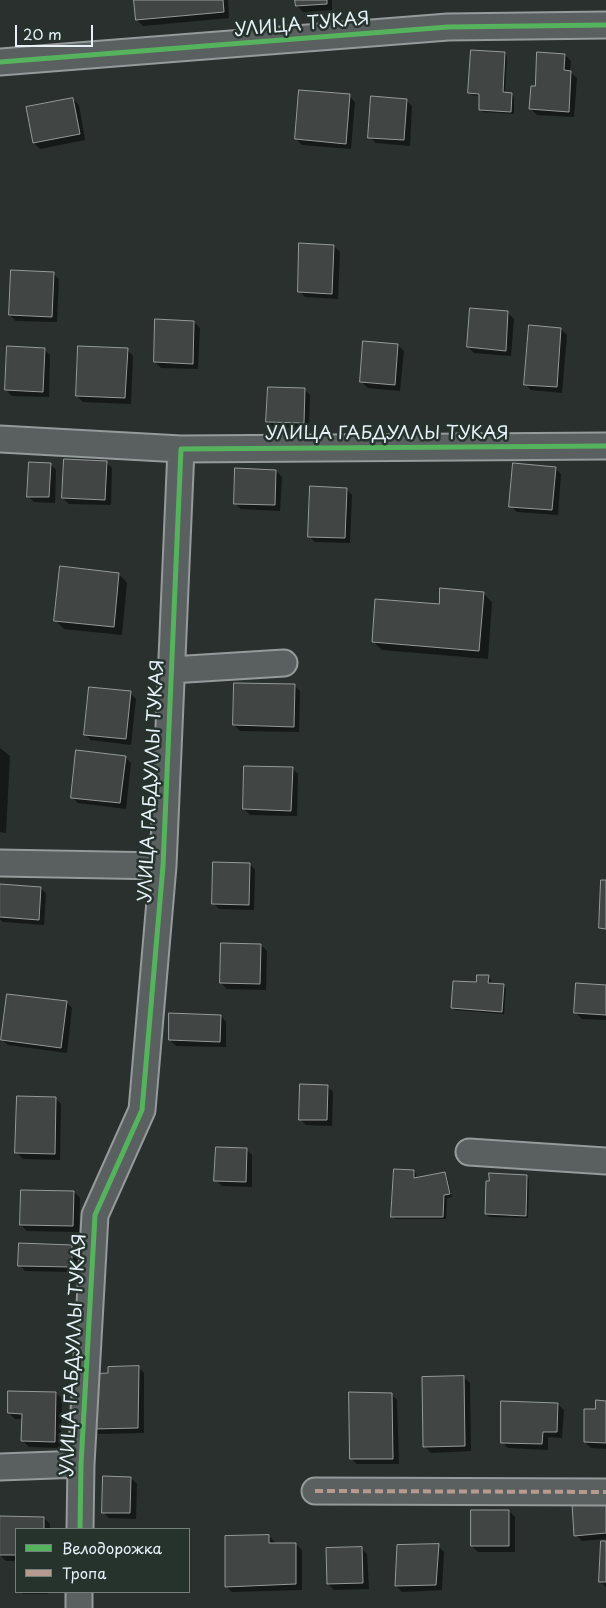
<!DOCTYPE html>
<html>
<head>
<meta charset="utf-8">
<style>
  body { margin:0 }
  #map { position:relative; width:606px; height:1608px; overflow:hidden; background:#29302d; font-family:"Playpen Sans",sans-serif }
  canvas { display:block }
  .legend { position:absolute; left:15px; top:1528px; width:175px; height:65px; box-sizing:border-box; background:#26332d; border:1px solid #747f7e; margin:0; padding:6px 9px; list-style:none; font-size:15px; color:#e8f1f8 }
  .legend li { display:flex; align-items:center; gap:10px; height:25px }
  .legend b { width:25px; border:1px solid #747f7e }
  .scale { position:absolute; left:15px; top:25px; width:78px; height:22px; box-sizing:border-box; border:2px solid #e8f1f8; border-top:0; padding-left:6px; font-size:15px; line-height:18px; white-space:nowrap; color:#e8f1f8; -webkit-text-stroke:4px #26332d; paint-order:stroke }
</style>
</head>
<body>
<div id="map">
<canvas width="606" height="1608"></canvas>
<ul class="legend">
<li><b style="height:6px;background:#56b35d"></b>Велодорожка</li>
<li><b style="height:6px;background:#b69a8f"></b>Тропа</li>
</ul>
<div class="scale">20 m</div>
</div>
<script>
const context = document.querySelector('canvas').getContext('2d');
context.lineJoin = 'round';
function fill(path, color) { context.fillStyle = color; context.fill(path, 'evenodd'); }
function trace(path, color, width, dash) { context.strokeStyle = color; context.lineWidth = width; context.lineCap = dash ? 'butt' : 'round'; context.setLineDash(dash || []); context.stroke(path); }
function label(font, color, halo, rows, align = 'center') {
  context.font = font + ' "Playpen Sans",sans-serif'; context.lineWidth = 5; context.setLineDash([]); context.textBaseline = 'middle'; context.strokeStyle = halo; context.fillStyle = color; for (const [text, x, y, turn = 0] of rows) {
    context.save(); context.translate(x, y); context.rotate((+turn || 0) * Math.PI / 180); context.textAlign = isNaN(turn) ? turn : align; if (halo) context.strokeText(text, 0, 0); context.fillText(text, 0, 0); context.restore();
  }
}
fill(new Path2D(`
  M135,0H228L229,18L143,26L137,20Z
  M297,0H332V10L303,12L297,6Z
  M505,53L507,56L505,94H512L514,97V114L483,112L480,110L481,96L472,95L469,92Z
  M565,55L571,61L570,72L577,78L574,117L537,115L531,109L536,88Z
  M349,96L355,102L351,149L302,145L296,139Z
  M73,99L79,105L85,140L40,149L34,143Z
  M406,100L412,106L410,146L376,143L370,137Z
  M334,246L340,252L338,299L305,297L299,291Z
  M53,274L59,279L57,322L16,321L10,315Z
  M508,313L514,319L511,356L474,353L468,347Z
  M194,322L200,328L198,369L161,368L155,362Z
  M561,329L567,335L562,393L531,390L525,384Z
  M398,345L404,351L400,391L368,388L362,382Z
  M44,349L50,355L49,397L12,396L6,390Z
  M127,350L133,356L131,404L83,402L77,396Z
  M304,389L310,395L309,429L273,427L267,421Z
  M106,462L112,468L111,505L69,504L63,498Z
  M50,464L56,470L55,503L34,502L28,496Z
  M555,468L561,474L558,515L517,512L511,506Z
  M276,471L282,477L280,511L241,509L235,503Z
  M346,489L352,495L350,543L315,542L309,536Z
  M119,574L127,583L122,635L64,629L55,620Z
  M483,593L492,602L488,659L382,650L373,641L440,605Z
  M294,685L300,691L299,732L240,731L234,725Z
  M130,693L136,699L131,745L91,740L85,734Z
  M0,748L10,756L6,833L0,832Z
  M125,757L131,763L126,809L78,803L72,797Z
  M292,768L298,774L297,816L250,815L244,809Z
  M250,864L255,870L254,910L219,909L213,903Z
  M0,885L41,888L46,894L44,925L3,922L0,919Z
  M261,945L267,951L266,990L227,989L221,983Z
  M488,977L491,979V985L503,986L506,988L504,1014L455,1010L453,1008L478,984Z
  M606,986V1020L582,1019L576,1013Z
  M66,1002L72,1008L67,1053L8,1045L2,1040Z
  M221,1016L226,1022V1047L176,1046L170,1040Z
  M327,1086L333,1092L332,1126L306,1125L300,1119Z
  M55,1098L61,1104L60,1160L23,1159L17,1153Z
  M246,1149L252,1155V1187L222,1186L216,1180Z
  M414,1171L416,1174V1178L445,1173L447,1176L452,1197L447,1198L446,1219H395L393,1216Z
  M527,1176L529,1179L528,1218L489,1217L486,1214Z
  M74,1192L80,1198L79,1232L27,1231L21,1225Z
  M72,1246L78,1252L77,1272L25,1271L20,1265Z
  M138,1367L144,1373V1433L99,1434L93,1428L110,1374Z
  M464,1377L470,1383L471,1451L431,1453L425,1447Z
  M56,1393L62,1399L61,1448L29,1447L23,1441V1419H15L9,1413Z
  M391,1394L397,1400L399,1464H357L351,1459Z
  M606,1402V1449L591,1448L585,1442L597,1411Z
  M558,1404L564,1410L562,1438L548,1437V1450L508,1448L502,1442Z
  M131,1478L137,1484L136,1519L109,1518L103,1512Z
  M606,1501V1539L582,1541L576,1535Z
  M509,1511L515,1517V1552H478L472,1546Z
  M1,1517L44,1518L50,1524V1529H16V1561H6L0,1555Z
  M269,1536L275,1542L274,1545L296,1544L302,1550V1590L232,1592L226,1586Z
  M606,1542V1587L600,1581Z
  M438,1546L444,1552L442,1590L402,1592L396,1586Z
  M361,1548L367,1554L369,1589L334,1590L328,1584Z
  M21,1592H48V1594H23Z`), '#0007');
const building = new Path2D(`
  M134,0H223L224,12L136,20Z
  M295,0H327V4L296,6Z
  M471,50L505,52L503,92L512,93L511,112L479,110V94L468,93Z
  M537,52L565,54L564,70L571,71L569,112L529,109L531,86H535Z
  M299,90L350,94L346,144L295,139Z
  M371,96L407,99L404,140L368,138Z
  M73,98L80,134L33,143L26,107Z
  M299,243L334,245L332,294L298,292Z
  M11,270L54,272L52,317L9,315Z
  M470,308L508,311L506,351L467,347Z
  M155,319L194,321L193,364L154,362Z
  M529,325L561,328L557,387L524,385Z
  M363,341L398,344L395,385L360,382Z
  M7,346L45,348L43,392L5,390Z
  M78,346L128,348L125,398L76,396Z
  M268,387L305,388L304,423L266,422Z
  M64,459L107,461L105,500L62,498Z
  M29,462L51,463L49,497H27Z
  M513,463L556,467L552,510L509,507Z
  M235,468L276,470L275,505L234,504Z
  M310,486L347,488L345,538L308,537Z
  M60,566L119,573L114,627L54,621Z
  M440,588L484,592L479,651L372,642L375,599L439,604Z
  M234,683L295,684L294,727L233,725Z
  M89,687L131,691L126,739L84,735Z
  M76,750L126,756L120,803L71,798Z
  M244,766L293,767L291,811L243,809Z
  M213,862L250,863L249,905L212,904Z
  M601,880H606V929L599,928Z
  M0,884L41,887L39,920L0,917Z
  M221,943L261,944L260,984L220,983Z
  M477,975H489L488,983L504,984L502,1012L451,1008L453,981L476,982Z
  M576,983L606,985V1015L574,1013Z
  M7,994L67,1001L61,1048L1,1040Z
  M169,1013L221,1015L220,1042L169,1040Z
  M300,1084L328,1085L327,1120H299Z
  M17,1096L56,1097L55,1154L15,1153Z
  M216,1147L247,1148L246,1182L214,1181Z
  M394,1169L414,1170V1178L445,1172L450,1194L444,1195L443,1217H391Z
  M489,1173L527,1175L526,1216L485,1214L486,1181H489Z
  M21,1190L74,1191L73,1226L20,1225Z
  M19,1243L72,1245V1267L18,1266Z
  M139,1366L138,1428L92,1429L91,1374L108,1373V1367Z
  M464,1376L465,1446L423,1447L422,1377Z
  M8,1391L56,1392L55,1442L21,1441L22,1414L8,1413Z
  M349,1392L392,1393L393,1459H350Z
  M596,1400L606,1401V1443L584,1442V1409H595Z
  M501,1401L558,1403L557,1432H543L542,1444L501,1443Z
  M103,1476L131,1477L130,1513H102Z
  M606,1500V1533L574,1536L572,1503Z
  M471,1510H509V1546H471Z
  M0,1516L44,1517V1529H16V1555H0Z
  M269,1535V1543H296V1584L225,1587V1536Z
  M601,1541H606V1582H599Z
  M439,1544L436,1585L395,1586L397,1545Z
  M362,1547L363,1583L327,1584L326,1548Z`);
fill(building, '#414644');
trace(building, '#959a9a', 1);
const minor = new Path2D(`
  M0,62L448,27L606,25
  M0,439L181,449
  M171,670L284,663
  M0,863L163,866
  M469,1152L606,1161
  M0,1467L81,1464
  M315,1491L606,1492
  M80,1529L81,1464L95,1215L142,1110L163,866L181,449L606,446
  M79,1608V1592`);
trace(minor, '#959a9a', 29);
trace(minor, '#5a6060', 25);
trace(new Path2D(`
  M315,1491L606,1492`), '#b69a8f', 4, [8, 4]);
trace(new Path2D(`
  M0,62L448,27L606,25
  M80,1529L81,1464L95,1215L142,1110L163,866L181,449L606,446`), '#56b35d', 5);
label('18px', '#e8f1f8', '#26332d', [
  ["УЛИЦА ТУКАЯ",302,25,-5],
  ["УЛИЦА ГАБДУЛЛЫ ТУКАЯ",387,434],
  ["УЛИЦА ГАБДУЛЛЫ ТУКАЯ",152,781,-87],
  ["УЛИЦА ГАБДУЛЛЫ ТУКАЯ",74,1355,-87]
]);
</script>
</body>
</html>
